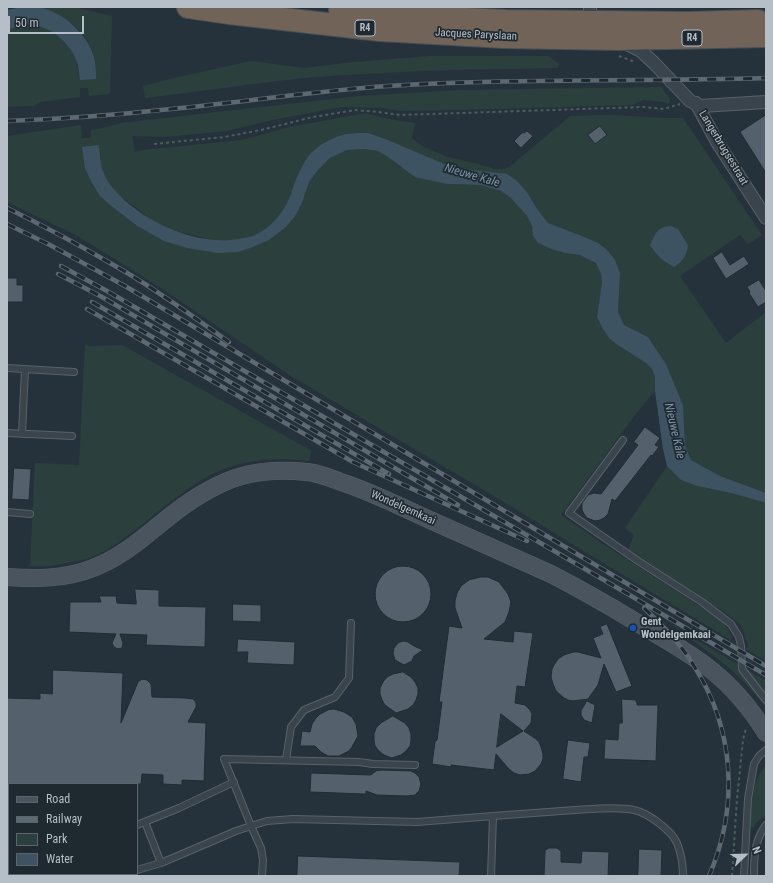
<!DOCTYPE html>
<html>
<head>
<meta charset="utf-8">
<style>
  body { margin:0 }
  #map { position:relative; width:773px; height:883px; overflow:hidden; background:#26323b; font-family:"Roboto Condensed",sans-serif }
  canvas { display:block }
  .frame { position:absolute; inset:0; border:8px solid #b6bfc7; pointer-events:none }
  .legend { position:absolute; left:8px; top:783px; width:130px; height:92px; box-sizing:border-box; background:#1f2930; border:1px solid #5b656c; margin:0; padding:5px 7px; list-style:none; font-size:12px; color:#b6bfc7 }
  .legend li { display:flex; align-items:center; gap:8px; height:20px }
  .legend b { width:20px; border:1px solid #5b656c }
  .north { position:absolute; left:725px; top:835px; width:40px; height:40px; -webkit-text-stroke:3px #1f2930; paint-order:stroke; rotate:67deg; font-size:11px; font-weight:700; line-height:16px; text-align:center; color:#b6bfc7 }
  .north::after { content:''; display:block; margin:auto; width:14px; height:18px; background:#b6bfc7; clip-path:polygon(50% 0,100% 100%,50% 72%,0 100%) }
  .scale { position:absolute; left:8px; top:16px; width:76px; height:18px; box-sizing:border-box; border:2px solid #b6bfc7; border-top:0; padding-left:5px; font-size:12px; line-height:14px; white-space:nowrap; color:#b6bfc7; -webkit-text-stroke:3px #1f2930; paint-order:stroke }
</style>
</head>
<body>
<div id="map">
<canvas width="773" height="883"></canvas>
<div class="frame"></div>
<ul class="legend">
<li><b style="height:5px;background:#49545e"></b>Road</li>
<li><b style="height:5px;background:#5d6972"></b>Railway</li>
<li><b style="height:11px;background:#2b403d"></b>Park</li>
<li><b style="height:11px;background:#3e5362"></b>Water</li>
</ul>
<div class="north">N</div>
<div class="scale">50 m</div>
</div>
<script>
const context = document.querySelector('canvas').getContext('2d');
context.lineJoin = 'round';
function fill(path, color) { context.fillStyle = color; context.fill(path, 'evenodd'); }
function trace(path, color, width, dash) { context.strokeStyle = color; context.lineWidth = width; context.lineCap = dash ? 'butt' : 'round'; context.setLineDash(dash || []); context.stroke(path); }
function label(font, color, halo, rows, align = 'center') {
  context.font = font + ' "Roboto Condensed",sans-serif'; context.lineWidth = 3.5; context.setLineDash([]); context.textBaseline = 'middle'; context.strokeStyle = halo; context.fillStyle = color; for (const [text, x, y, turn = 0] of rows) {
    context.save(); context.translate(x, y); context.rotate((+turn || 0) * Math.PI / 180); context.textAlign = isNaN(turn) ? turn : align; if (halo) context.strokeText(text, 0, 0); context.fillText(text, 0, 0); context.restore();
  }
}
fill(new Path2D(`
  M38,7H74L112,16L110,94L89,96L88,88H80V97L40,102L34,106L7,107V30C25,22 38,23 54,33C62,38 67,43 72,50C78,60 78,70 80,80L96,78C96,71 96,63 94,56C87,30 63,14 38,7Z
  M431,56H548L559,64L557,68C473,69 389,71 305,78C252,83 199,92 145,98L143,86L178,77L251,61L305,68L354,62Z
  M661,87L670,99L669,104L665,102L643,100L632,105L459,110L400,111L381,108L341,107L277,119L227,131L165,137L132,136L135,152L142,150L242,140L290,127L366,113C383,118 399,121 415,123L412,138L422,146L447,157L474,163L495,169H504L512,165L570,116L611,115L665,118H683L762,235L748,244L740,235L680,276L726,343L766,312V493L720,476L691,460L685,445L683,405L666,364L648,337L624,325L618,312L620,273L615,260L577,234L548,223L537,209L527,192L517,181L449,166L388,140L368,133H357L336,137L326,142L313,151L303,165L295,180L290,198L284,211L270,225L257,235L234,240H212L172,230L154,221L128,202L119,195L108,182L103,173L101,162L99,145L100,196L110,205L136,226L164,241L253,247L269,240L286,227L302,203L309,182L318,170L330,158L347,150L364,149L378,151L388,157L399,166L447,184L481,185L501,191L511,198L527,216L532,226L533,236L538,243L551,249L565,253L580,255L596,263L601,274L602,282L597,317L609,338L616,344L646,363L652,369L655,377V391L638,411L561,515L603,544L720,619L727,628L732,637L731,640L595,558L504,502L291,376L158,286L76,235L7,202V136L81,125L82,138H91V130L99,129L121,123L358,96L462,90Z
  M85,344L90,346L122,345L312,451L309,461C276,457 241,459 211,475C170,496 139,533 99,554C89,559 77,561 66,563C54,566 42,567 30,566L35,463L79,465Z
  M667,466L681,480L697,486L731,493L766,503V661L746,649L748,645L741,625L726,613L628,550L634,535L625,528Z
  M673,626L766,681V708C753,690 736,673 718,659C704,648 688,638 673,626Z
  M766,766V815L756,823L755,826L752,828L750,825V822C752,805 752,779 766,766Z`), '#2b403d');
fill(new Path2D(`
  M26,7C30,7 34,7 38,7C62,11 88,34 94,57C96,64 96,72 96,79L80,80C79,74 79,67 77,62C70,43 54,29 34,25C25,23 15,27 7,30V10L17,8Z
  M357,133H368L388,140L449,166L472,170L507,174L517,181L527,192L537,209L548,223L577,234L598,243L607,250L615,260L620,273L618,312L624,325L648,337L666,364L683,405L685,445L691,460L720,476L766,493V503L731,493L697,486L681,480L667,466L663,449L655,391V377L652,369L646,363L616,344L609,338L602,327L597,317L602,282L601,274L596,263L580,255L565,253L551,249L538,243L533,236L532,226L527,216L511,198L501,191L481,185L447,184L415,177L388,157L378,151L364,149L347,150L330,158L318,170L309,182L302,203L295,216L286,227L269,240L253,247L238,252L218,253L187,248L164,241L137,226L110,205L100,196L91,181L85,168L82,147L99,145C100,158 101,172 109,183C135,219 198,249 243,238C247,237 253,237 257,234C271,227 283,213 289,199C292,193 293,185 296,179C300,170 305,160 311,153C313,151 316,149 318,147C331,138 341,134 357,133Z
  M671,226L678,229L688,245C686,256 684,260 674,267C664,262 656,255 650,245C656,233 657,227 671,226Z`), '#3e5362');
const building = new Path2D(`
  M766,115V173L740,132Z
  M600,126L607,135L595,144L588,135Z
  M527,131L533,136L521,148L514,141L523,132L524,133Z
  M722,252L730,265L744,256L749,264L726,279L713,258Z
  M7,278H17V285H23V302H7Z
  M759,280L766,291V302L758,307L749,293L750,292L747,287Z
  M645,427L660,438L655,445L659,447L652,456L651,455L615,501L612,499L608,514L604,518L600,520L595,521L587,518L584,514L582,510V503L588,495L594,493L601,494L638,445L634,442Z
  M14,468L31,469L29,500L12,499Z
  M375 594a28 28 0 1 1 56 0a28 28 0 1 1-56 0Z
  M481,577H488L499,582L508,594L511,602L509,612L505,622L484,639L513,642L514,631L533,633L525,687L517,686L515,703L525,705L530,710L532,714L531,723L524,731L536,739L539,742L541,747L543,754V759L541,764L535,771L529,774L520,775L514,773L509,769L496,754L494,770L451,765V767L432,764L435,742L437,740L442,702H439L449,626L462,628L455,608V601L457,593L461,586L469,580ZM501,714L523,731L497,747Z
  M135,589L159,590V606L206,607L205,647L146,645L147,635L120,634L123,643L122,648L118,649L114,647L112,643L116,634L69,632L70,602H101L99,596H116L117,603L136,604Z
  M233,604L261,605V622L233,621Z
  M607,624L632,686L616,692L604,664L598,685L588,699L573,701L568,700L564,698L556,691L553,684L551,677L552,669L554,665L558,659L564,655L573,652H578L601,658L593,638L603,634L600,627Z
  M238,639L295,642L294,665L247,663L248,652H237Z
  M404,641L408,642L414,646L423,650L414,656L412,661L404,665L395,660L393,653L394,648L398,643Z
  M53,670L123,673L121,723L138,682L142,679L147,680L151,684L152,697L186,698L193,699L195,701L196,703V707L188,722L206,723L204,781L182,780V785L163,784V775L142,774L141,784H7V698L40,699V693L52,694Z
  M403,672L411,677L415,682L418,688V694L416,700L413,705L408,709L396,713L385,705L382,700L380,694V688L383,682L387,677L393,674Z
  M622,699L636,700V702H637V705H658L656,761L604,759L605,739L618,740L619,723H622Z
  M587,701L595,705L592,723L584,720L581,715V711Z
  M334,709L344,712L352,717L356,724L358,736L352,747L349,751L339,756H328L321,752L315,746H300L302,731L310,732L312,724L316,718L320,714L328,710Z
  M393,716L405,723L409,728L411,734V741L410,746L406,751L401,755L392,758L384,755L379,751L375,746L374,740V734L376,728L381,723Z
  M568,740L590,743L588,757H584L581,782L563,779Z
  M382,770L411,771L415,773L419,777L421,784L419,791L415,795L407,796L377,795L366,791V794L310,792L311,773L371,775L376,771Z
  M549,848H557L561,851V862L581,863L582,851L609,852L608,876H544L545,851Z
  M639,849L662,850L661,876H638Z
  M298,856L460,862L459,876H297Z`);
fill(building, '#54616c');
trace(building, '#212b32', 1);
const lane = new Path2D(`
  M7,368L74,372
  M7,433L72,436
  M22,434L25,369
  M623,440L569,513L638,561L702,602L731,624L739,637L741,646L742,669L766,700
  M7,512L30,514
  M286,760L291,727L304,710L335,697L349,678L351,623
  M415,765L373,764L359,762L224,759L251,826L267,821L293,819L417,822L493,816L491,876
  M493,816C520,814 548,812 575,810C592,809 618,806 634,810C648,813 671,830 677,843C681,853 683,865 683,876
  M145,822L161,863
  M137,825L179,808L234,782
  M7,837H9
  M7,870H9
  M137,870L161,863L236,831L251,826L261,848L263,860L262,876
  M744,876L748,799L754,764L759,756L766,750
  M754,876C754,857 754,841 766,825`);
const street = new Path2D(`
  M590,7V22L594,24
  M623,42L641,51L654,63L690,101L701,106L766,102
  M696,103L717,142L766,218`);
const secondary = new Path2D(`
  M7,577C36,579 66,579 93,568C128,555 153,528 182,507C203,492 225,479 250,474C268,470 288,470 307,472C319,473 330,478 341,482C372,492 401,507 430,520C471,538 511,556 551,574C580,589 608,605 636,622C661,637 687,651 710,669C733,687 751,709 766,733`);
const highway = new Path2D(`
  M188,7L229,13L380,30L504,37L618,39L766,36
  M340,10L446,18L506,21L689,23L758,21`);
trace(lane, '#586269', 8);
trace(street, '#586269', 14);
trace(secondary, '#586269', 18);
trace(highway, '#454f56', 24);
trace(new Path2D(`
  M619,56L635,62
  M154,144L224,137L261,130L313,117L355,110L378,112L400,115L643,107L664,109L680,104
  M732,876L737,799L743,740L746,728`), '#4a5d5c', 2, [3, 3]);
trace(lane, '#3a444c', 6);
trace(street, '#3a444c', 12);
trace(secondary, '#49545e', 17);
trace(highway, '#716358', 22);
const rail = new Path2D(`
  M7,121C62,119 116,115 171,109C243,102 315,91 388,86C514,78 640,82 766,78
  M7,208C44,226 81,246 117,267C156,289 192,316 229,342
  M7,224L50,245L125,286L766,666
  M61,266L107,291L580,566L766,675
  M58,274L102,297L458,505
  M92,302L389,474
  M87,309L353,462L527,541
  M644,608C663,626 681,644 694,666C735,730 739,807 709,876`);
trace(rail, '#5d6972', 4.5);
trace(rail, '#1f2930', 3, [9]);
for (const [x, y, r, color] of [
  [633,628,4,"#1a4fb4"]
]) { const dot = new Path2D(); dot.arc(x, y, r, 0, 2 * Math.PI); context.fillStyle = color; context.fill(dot); trace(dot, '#1f2930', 1.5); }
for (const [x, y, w] of [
  [365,28,20],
  [692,38,20]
]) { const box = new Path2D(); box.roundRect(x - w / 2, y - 8, w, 16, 3); context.fillStyle = '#1f2930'; context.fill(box); trace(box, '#b6bfc7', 1); }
label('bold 10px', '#b6bfc7', null, [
  ["R4",365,28],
  ["R4",692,38]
]);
label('11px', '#b6bfc7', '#1f2930', [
  ["Jacques Paryslaan",476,35,3],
  ["Langerbrugsestraat",723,148,59],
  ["Wondelgemkaai",403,508,24]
]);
label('bold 11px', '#b6bfc7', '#1f2930', [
  ["Gent",641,622],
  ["Wondelgemkaai",641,635]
], 'left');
label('italic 12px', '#7a94a7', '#1f2930', [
  ["Nieuwe Kale",472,176,16],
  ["Nieuwe Kale",674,431,77]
]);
</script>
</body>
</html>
